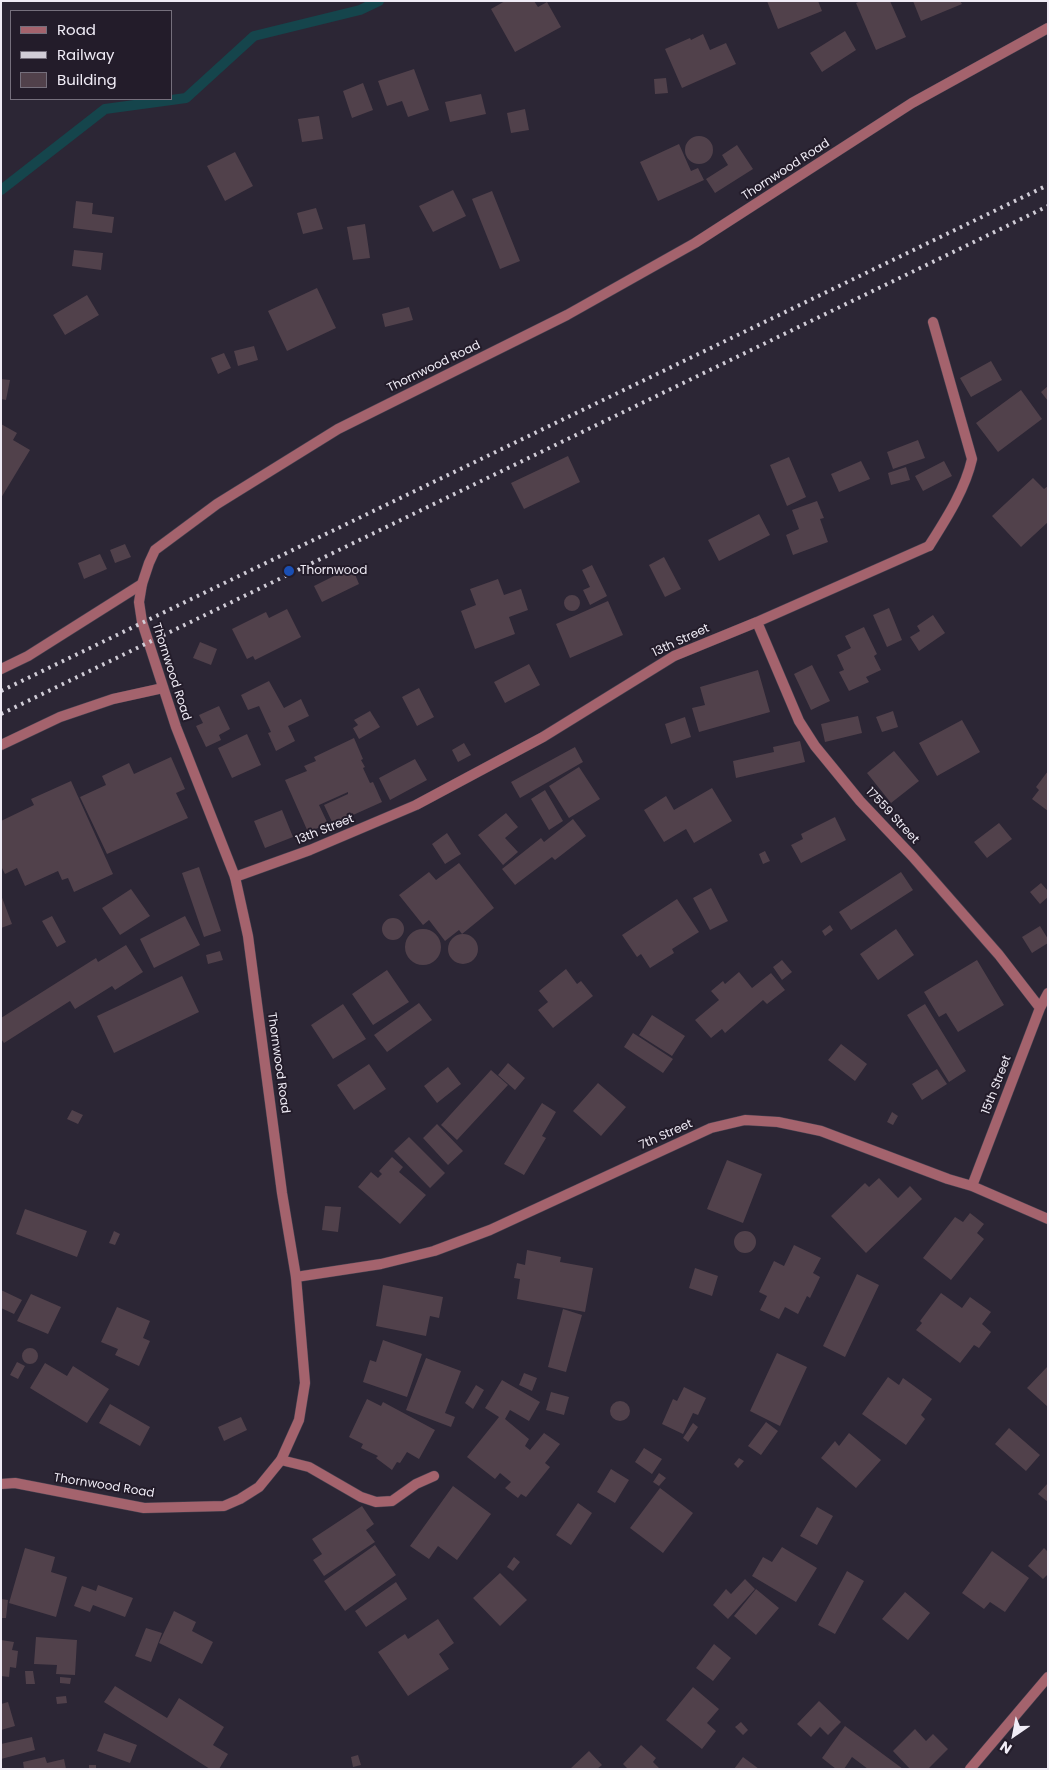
<!DOCTYPE html>
<html>
<head>
<meta charset="utf-8">
<style>
  body { margin:0 }
  #map { position:relative; width:1049px; height:1770px; overflow:hidden; background:#2c2635; font-family:Poppins,sans-serif }
  canvas { display:block }
  .frame { position:absolute; inset:0; border:2px solid #f0ecf6; pointer-events:none }
  .legend { position:absolute; left:10px; top:10px; width:162px; height:90px; box-sizing:border-box; background:#231c2a; border:1px solid #756f7c; margin:0; padding:6px 9px; list-style:none; font-size:15px; color:#f0ecf6 }
  .legend li { display:flex; align-items:center; gap:10px; height:25px }
  .legend b { width:25px; border:1px solid #756f7c }
  .north { position:absolute; left:989px; top:1710px; width:50px; height:50px; -webkit-text-stroke:4px #231c2a; paint-order:stroke; rotate:213deg; font-size:14px; font-weight:700; line-height:20px; text-align:center; color:#f0ecf6 }
  .north::after { content:''; display:block; margin:auto; width:18px; height:22px; background:#f0ecf6; clip-path:polygon(50% 0,100% 100%,50% 72%,0 100%) }
</style>
</head>
<body>
<div id="map">
<canvas width="1049" height="1770"></canvas>
<div class="frame"></div>
<ul class="legend">
<li><b style="height:6px;background:#a4636d"></b>Road</li>
<li><b style="height:6px;background:#d1cdd7"></b>Railway</li>
<li><b style="height:14px;background:#51414b"></b>Building</li>
</ul>
<div class="north">N</div>
</div>
<script>
const context = document.querySelector('canvas').getContext('2d');
context.lineJoin = 'round';
function trace(path, color, width, dash) { context.strokeStyle = color; context.lineWidth = width; context.lineCap = dash ? 'butt' : 'round'; context.setLineDash(dash || []); context.stroke(path); }
function fill(path, color) { context.fillStyle = color; context.fill(path, 'evenodd'); }
function label(font, color, halo, rows, align = 'center') {
  context.font = font + ' Poppins,sans-serif'; context.lineWidth = 4; context.setLineDash([]); context.textBaseline = 'middle'; context.strokeStyle = halo; context.fillStyle = color; for (const [text, x, y, turn = 0] of rows) {
    context.save(); context.translate(x, y); context.rotate((+turn || 0) * Math.PI / 180); context.textAlign = isNaN(turn) ? turn : align; if (halo) context.strokeText(text, 0, 0); context.fillText(text, 0, 0); context.restore();
  }
}
trace(new Path2D(`
  M1,190L105,109L186,98L254,36L360,10L379,1`), '#15454c', 10);
fill(new Path2D(`
  M505,1H534L538,7L547,2L561,27L515,52L491,9Z
  M767,1H818L822,11L778,29Z
  M861,1H890L906,37L876,50L856,3Z
  M913,1H960L962,4L921,21Z
  M845,31L856,50L822,72L810,53Z
  M703,34L710,50L726,43L736,64L682,88L665,49L690,38L691,40Z
  M414,69L429,110L408,117L402,101L387,106L378,81Z
  M666,78L668,93L655,94L654,79Z
  M363,83L373,110L352,118L343,91Z
  M481,94L486,114L450,122L445,102Z
  M525,109L529,130L511,133L507,113Z
  M319,116L323,139L302,142L298,119Z
  M685 150a14 14 0 1 1 28 0a14 14 0 1 1-28 0Z
  M679,144L691,171L698,168L704,180L658,201L640,162Z
  M737,145L753,169L715,193L706,179L728,165L722,155Z
  M235,152L253,186L225,201L207,166Z
  M453,190L466,216L433,232L419,206Z
  M492,191L520,261L500,269L472,199Z
  M76,201L93,203L92,214L114,217L112,233L73,228Z
  M316,208L323,229L303,234L297,213Z
  M365,224L370,258L353,260L347,227Z
  M74,250L103,253L101,270L72,266Z
  M317,288L336,328L287,351L268,311Z
  M87,295L99,315L65,335L53,315Z
  M409,307L413,320L385,327L382,314Z
  M254,346L258,360L238,366L234,351Z
  M224,353L231,368L218,374L211,358Z
  M991,361L1002,380L971,397L960,378Z
  M1,379L10,380L6,400L1,399Z
  M1048,386V401L1041,392Z
  M1021,390L1042,419L998,452L976,423Z
  M1,424L17,433L13,440L30,450L1,498Z
  M918,440L925,458L893,469L887,452Z
  M568,456L580,482L524,509L511,483Z
  M789,457L806,497L787,506L770,465Z
  M861,461L870,479L839,492L831,474Z
  M944,461L952,476L923,491L915,476Z
  M906,467L910,480L891,485L888,473Z
  M1033,478L1044,489L1048,486V522L1021,547L992,516Z
  M817,501L824,518L820,519L828,542L793,555L786,535L799,529L792,510Z
  M759,514L770,535L719,561L708,540Z
  M125,544L131,557L115,563L110,550Z
  M100,554L107,569L84,579L78,563Z
  M664,557L681,589L665,597L649,565Z
  M592,565L607,596L590,605L583,590L590,587L582,570Z
  M352,567L359,584L322,602L314,586Z
  M498,579L504,595L521,589L528,610L509,617L515,634L475,649L461,611L476,605L470,589Z
  M564 603a8 8 0 1 1 16 0a8 8 0 1 1-16 0Z
  M608,601L623,635L570,658L556,624Z
  M889,608L902,640L887,647L873,615Z
  M287,609L301,637L255,660L253,656L247,659L232,629L266,612L269,618Z
  M933,615L945,633L919,651L910,637L920,631L917,626Z
  M864,627L877,654L874,656L881,670L866,677L869,682L849,691L839,672L844,670L837,655L851,648L845,636Z
  M200,642L217,649L211,665L193,658Z
  M529,664L540,685L505,703L494,682Z
  M812,665L830,701L811,710L794,674Z
  M758,670L770,712L699,732L692,708L705,705L700,687Z
  M269,681L284,708L301,699L309,716L288,726L295,741L276,751L268,733L271,732L259,706L248,710L241,695Z
  M419,688L434,717L417,726L402,697Z
  M219,706L230,729L219,735L221,740L206,747L196,726L203,723L199,715Z
  M370,711L380,727L359,739L353,728L358,725L354,720Z
  M893,711L898,727L882,732L876,717Z
  M858,716L862,733L825,742L821,724Z
  M685,717L691,737L671,744L665,724Z
  M962,720L980,752L937,776L919,743Z
  M247,734L261,765L232,778L218,748Z
  M354,738L363,759L361,760L365,767L363,768L370,783L373,782L382,802L333,824L324,805L348,794V792L319,805L328,824L308,832L285,780L307,771L304,766L316,761L314,757Z
  M800,741L805,762L736,778L733,761L774,752L773,747Z
  M464,743L471,755L458,762L452,750Z
  M575,747L583,762L520,798L511,782Z
  M894,751L919,781L891,803L867,773Z
  M171,757L185,789L176,793L188,818L107,854L80,797L106,785L102,776L129,763L134,774Z
  M415,759L427,780L390,800L379,778Z
  M579,767L600,799L569,818L549,786Z
  M1048,771V811L1032,799L1039,790L1036,787Z
  M71,781L113,874L74,892L68,878L62,880L58,871L25,886L17,868L5,874L1,866V821L34,805L31,799Z
  M712,788L732,821L694,843L686,829L664,842L644,810L666,796L674,810Z
  M545,790L563,821L549,830L531,799Z
  M282,810L293,837L265,848L254,821Z
  M506,813L518,827L505,838L518,852L503,865L478,835Z
  M835,817L846,840L801,863L791,845L803,839L801,834Z
  M573,819L586,836L555,860L552,857L515,885L502,869L541,838L544,842Z
  M999,823L1012,839L987,858L974,842Z
  M447,833L461,854L445,864L432,844Z
  M765,851L770,861L763,864L759,854Z
  M459,863L494,908L462,934L459,930L445,941L429,920L423,925L399,895L429,872L436,880Z
  M199,867L221,931L204,937L182,873Z
  M901,872L913,890L851,930L839,912Z
  M1041,883L1048,891V897L1040,904L1030,892Z
  M711,888L728,921L710,930L693,898Z
  M131,889L150,916L120,935L102,908Z
  M1,895L12,924L1,928Z
  M677,899L699,932L672,949L674,953L650,968L641,954L637,957L622,935Z
  M52,916L66,942L57,947L42,921Z
  M185,916L200,945L154,968L140,939Z
  M382 929a11 11 0 1 1 22 0a11 11 0 1 1-22 0Z
  M830,925L833,930L825,936L822,931Z
  M1040,926L1048,939V943L1032,953L1022,937Z
  M405 947a18 18 0 1 1 36 0a18 18 0 1 1-36 0Z
  M896,929L914,955L878,980L860,954Z
  M448 949a15 15 0 1 1 30 0a15 15 0 1 1-30 0Z
  M126,945L143,972L115,990L112,986L75,1009L70,1001L4,1043L1,1039V1018L96,958L98,962Z
  M220,951L223,960L208,964L206,955Z
  M782,960L792,972L782,980L773,967Z
  M977,960L1004,1005L958,1032L946,1013L939,1017L924,992Z
  M566,969L577,984L581,981L593,996L553,1028L538,1010L548,1002L539,991Z
  M387,970L409,1002L373,1025L352,994Z
  M739,972L752,988L771,973L785,990L767,1004L763,1000L725,1033L722,1029L711,1038L695,1020L719,1000L711,991L723,981L725,984Z
  M182,976L199,1012L114,1053L97,1016Z
  M419,1003L432,1020L387,1052L374,1035Z
  M343,1004L366,1039L333,1059L311,1025Z
  M925,1004L966,1071L949,1082L907,1015Z
  M652,1015L685,1036L672,1056L639,1035Z
  M633,1033L673,1059L663,1073L624,1047Z
  M841,1044L867,1064L855,1081L828,1060Z
  M508,1063L525,1078L515,1090L498,1075Z
  M369,1064L386,1089L354,1110L337,1085Z
  M448,1067L461,1084L437,1103L424,1086Z
  M937,1069L947,1084L922,1100L912,1084Z
  M491,1070L508,1085L457,1140L441,1125Z
  M598,1083L626,1107L601,1136L573,1111Z
  M542,1103L556,1112L542,1136L546,1138L524,1175L504,1164Z
  M72,1110L83,1115L78,1124L67,1119Z
  M892,1112L898,1116L893,1125L887,1122Z
  M437,1124L463,1151L448,1165L423,1138Z
  M409,1137L445,1173L430,1188L394,1151Z
  M392,1157L403,1167L399,1172L426,1195L400,1224L358,1187L371,1172L378,1178L382,1174L379,1171Z
  M727,1160L762,1174L743,1223L707,1209Z
  M879,1178L898,1198L910,1186L922,1199L866,1253L831,1216L865,1183L869,1187Z
  M325,1206L341,1207L338,1232L322,1230Z
  M25,1209L87,1231L77,1257L16,1234Z
  M970,1213L984,1224L977,1233L984,1239L951,1280L923,1258L955,1217L963,1222Z
  M734 1242a11 11 0 1 1 22 0a11 11 0 1 1-22 0Z
  M114,1231L120,1234L115,1245L109,1243Z
  M794,1245L821,1258L813,1273L820,1277L810,1298L807,1296L798,1314L785,1307L779,1319L760,1310L767,1296L759,1292L774,1261L784,1266Z
  M527,1250L561,1257L560,1262L593,1268L585,1312L517,1299L520,1279L514,1278L517,1263L525,1265Z
  M695,1268L718,1276L712,1296L689,1288Z
  M857,1274L879,1285L845,1357L823,1346Z
  M383,1285L443,1297L439,1318L430,1316L426,1336L376,1326Z
  M1,1290L22,1300L14,1314L1,1308Z
  M941,1293L962,1308L970,1297L991,1312L982,1324L991,1332L979,1348L974,1345L960,1363L916,1330L922,1323L920,1321Z
  M31,1294L61,1307L48,1334L17,1321Z
  M117,1307L150,1321L143,1338L150,1341L139,1366L115,1355L118,1349L101,1342Z
  M563,1309L582,1315L566,1372L548,1367Z
  M383,1340L422,1354L407,1397L363,1382L370,1360L376,1362Z
  M22 1356a8 8 0 1 1 16 0a8 8 0 1 1-16 0Z
  M777,1353L807,1367L780,1426L750,1411Z
  M426,1358L461,1371L445,1413L455,1417L451,1427L406,1410Z
  M17,1362L25,1366L18,1379L10,1375Z
  M45,1363L67,1376L73,1366L109,1389L87,1423L30,1388Z
  M1048,1366V1407L1027,1388Z
  M524,1373L537,1378L532,1391L519,1385Z
  M888,1377L899,1385L903,1378L932,1399L921,1415L925,1419L906,1445L862,1414Z
  M502,1380L540,1402L529,1421L510,1410L505,1419L529,1439L525,1446L530,1450L544,1433L560,1444L545,1463L550,1467L526,1497L521,1494L518,1498L505,1488L511,1482L500,1473L495,1479L467,1457L499,1417L485,1408Z
  M476,1385L484,1390L473,1409L465,1403Z
  M684,1387L706,1398L698,1415L693,1413L683,1434L662,1424L673,1399L677,1401Z
  M551,1392L569,1397L564,1415L546,1410Z
  M367,1399L381,1406L383,1402L435,1430L419,1459L407,1452L400,1463L397,1462L392,1470L376,1458L378,1456L361,1448L363,1444L349,1437Z
  M610 1411a10 10 0 1 1 20 0a10 10 0 1 1-20 0Z
  M110,1404L150,1427L140,1446L99,1423Z
  M241,1417L247,1430L224,1441L218,1427Z
  M766,1422L778,1431L761,1455L748,1446Z
  M693,1423L698,1427L688,1442L683,1438Z
  M1009,1428L1040,1455L1026,1471L995,1444Z
  M849,1433L881,1460L856,1488L821,1458L835,1441L839,1446Z
  M644,1448L662,1459L652,1474L635,1462Z
  M739,1458L744,1461L738,1468L734,1464Z
  M611,1469L629,1480L615,1503L597,1492Z
  M659,1473L666,1478L659,1486L653,1482Z
  M1048,1483V1502L1038,1494Z
  M453,1486L491,1514L457,1560L438,1546L429,1559L410,1546Z
  M660,1488L693,1513L663,1553L630,1528Z
  M578,1503L592,1513L571,1545L556,1535Z
  M362,1506L374,1524L366,1530L375,1542L324,1576L313,1560L322,1554L312,1539Z
  M817,1507L833,1516L817,1545L800,1536Z
  M375,1545L396,1575L345,1611L324,1581Z
  M782,1547L817,1568L796,1602L752,1576L763,1557L772,1562Z
  M25,1548L55,1557L51,1572L67,1577L56,1617L9,1603Z
  M1044,1548L1048,1552V1574L1043,1579L1028,1566Z
  M992,1551L1029,1578L1005,1612L990,1602L984,1609L962,1593Z
  M514,1557L520,1562L513,1571L507,1567Z
  M847,1571L864,1581L835,1634L818,1625Z
  M500,1573L527,1600L500,1626L473,1598Z
  M745,1579L755,1589L728,1619L713,1605L726,1589L731,1594Z
  M396,1582L407,1599L366,1627L355,1611Z
  M98,1585L133,1598L125,1617L93,1605L90,1612L74,1606L82,1586L96,1591Z
  M756,1589L779,1608L756,1635L734,1616Z
  M905,1592L930,1613L908,1640L882,1619Z
  M1,1599L8,1600L6,1618H1Z
  M174,1611L196,1622L192,1631L213,1642L202,1664L159,1643Z
  M438,1619L454,1643L439,1654L449,1669L408,1696L378,1652L405,1634L408,1639Z
  M146,1628L162,1633L151,1662L135,1656Z
  M36,1637L77,1640L75,1675L56,1674L57,1665L34,1664Z
  M1,1640L14,1642L12,1650L18,1651L16,1668L10,1667L9,1677L1,1676Z
  M714,1644L731,1658L713,1681L696,1668Z
  M25,1671H33L35,1684H26Z
  M60,1677L71,1678L70,1684L60,1683Z
  M115,1686L167,1718L179,1698L224,1727L213,1745L228,1754L219,1769H210L104,1702Z
  M693,1687L719,1709L707,1723L716,1731L702,1749L666,1720Z
  M66,1696L67,1703L57,1704L56,1697Z
  M819,1701L841,1722L828,1735L820,1727L811,1737L797,1724Z
  M8,1702L15,1726L1,1730V1704Z
  M741,1722L748,1730L743,1735L735,1727Z
  M845,1726L903,1769H868L852,1757L844,1769H836L822,1758Z
  M915,1729L926,1741L933,1734L948,1749L928,1769H910L893,1751Z
  M104,1733L137,1745L130,1763L97,1751Z
  M32,1737L35,1750L1,1759V1744Z
  M641,1745L656,1758L653,1762L660,1769H628L623,1764Z
  M589,1751L602,1765L597,1769H570Z
  M358,1755L361,1765L353,1767L351,1757Z
  M45,1757L47,1763L64,1759L66,1769H24L23,1762Z
  M743,1757L759,1769H734Z
  M89,1765H96V1769H89Z`), '#51414b');
const service = new Path2D(`
  M929,546C946,519 965,490 972,459L933,322
  M1,669L28,656L142,584
  M1,745L60,717L113,699L163,688
  M281,1460L309,1467L361,1497L376,1502L392,1501L416,1484L434,1476`);
const minor = new Path2D(`
  M757,622L799,721L815,746L860,801L913,857L999,955L1040,1008
  M235,877L310,850L416,805L543,737L674,656L757,622L929,546
  M972,1186L1040,1008L1048,993
  M296,1277L381,1264L434,1251L490,1230L711,1128L745,1120L778,1122L821,1131L948,1179L972,1186L1048,1219
  M970,1769L1048,1677`);
const tertiary = new Path2D(`
  M1,1484L15,1483L144,1508L224,1506L240,1499L259,1487L281,1460L299,1420L305,1383L296,1277L282,1193L248,936L235,877L176,727L142,622L139,602L142,584L149,563L155,550L217,504L338,429L567,315L695,243L912,103L1048,28`);
trace(service, '#474250', 11);
trace(minor, '#474250', 11);
trace(tertiary, '#474250', 11);
trace(service, '#a4636d', 10);
trace(minor, '#a4636d', 10);
trace(tertiary, '#a4636d', 10);
trace(new Path2D(`
  M1,691L1048,185
  M1,714L1048,206`), '#d1cdd7', 4, [2.5, 5]);
for (const [x, y, r, color] of [
  [289,571,6,"#1a4fb4"]
]) { const dot = new Path2D(); dot.arc(x, y, r, 0, 2 * Math.PI); context.fillStyle = color; context.fill(dot); trace(dot, '#231c2a', 2); }
label('12px', '#f0ecf6', '#231c2a', [
  ["Thornwood Road",786,170,-33],
  ["Thornwood Road",434,367,-26],
  ["13th Street",681,641,-25],
  ["Thornwood Road",171,672,72],
  ["17559 Street",892,816,47],
  ["13th Street",325,830,-22],
  ["Thornwood Road",278,1063,82],
  ["15th Street",997,1085,-69],
  ["7th Street",666,1135,-24],
  ["Thornwood Road",104,1486,9]
]);
label('12px', '#f0ecf6', '#231c2a', [
  ["Thornwood",300,571]
], 'left');
</script>
</body>
</html>
